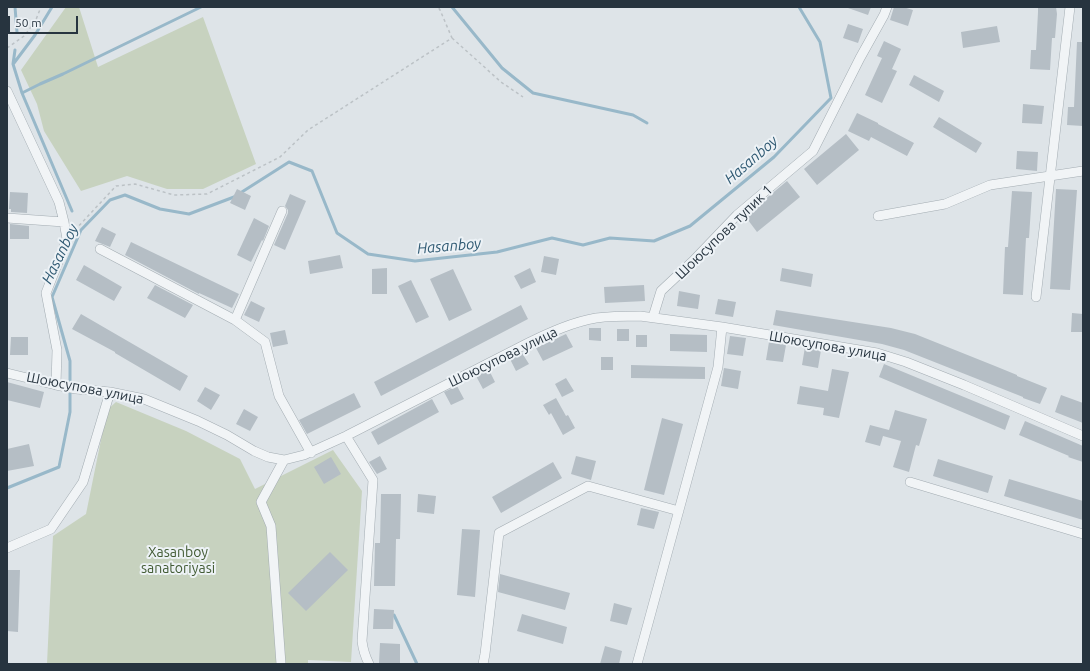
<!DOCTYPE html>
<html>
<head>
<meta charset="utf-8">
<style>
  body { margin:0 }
  #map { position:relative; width:1090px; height:671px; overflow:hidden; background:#dee4e8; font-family:Ubuntu,sans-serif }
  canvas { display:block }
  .frame { position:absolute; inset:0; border:8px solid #27343f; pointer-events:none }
  .scale { position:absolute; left:8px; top:16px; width:70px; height:18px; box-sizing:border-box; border:2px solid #27343f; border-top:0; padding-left:5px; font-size:12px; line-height:14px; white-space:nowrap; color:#27343f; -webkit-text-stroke:3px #edf2f6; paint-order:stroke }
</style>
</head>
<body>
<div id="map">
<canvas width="1090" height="671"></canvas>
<div class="frame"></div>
<div class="scale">50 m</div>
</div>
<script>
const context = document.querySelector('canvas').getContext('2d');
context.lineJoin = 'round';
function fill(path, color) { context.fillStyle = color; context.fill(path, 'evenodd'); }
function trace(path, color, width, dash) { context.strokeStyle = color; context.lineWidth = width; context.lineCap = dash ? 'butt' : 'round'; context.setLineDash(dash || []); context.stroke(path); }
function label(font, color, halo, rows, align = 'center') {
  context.font = font + ' Ubuntu,sans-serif'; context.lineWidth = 4; context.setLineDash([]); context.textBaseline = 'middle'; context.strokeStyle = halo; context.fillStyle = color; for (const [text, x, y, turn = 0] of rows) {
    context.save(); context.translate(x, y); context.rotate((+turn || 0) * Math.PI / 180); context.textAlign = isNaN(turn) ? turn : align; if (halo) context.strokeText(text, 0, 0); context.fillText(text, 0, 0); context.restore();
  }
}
fill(new Path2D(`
  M66,7H79L98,67L203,17L256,164L203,189H167L127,176L81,191L44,131L37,104L21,70Z
  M116,402L186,431L240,459L255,489L333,450L362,491L351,662L308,660V664H47L53,536L86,514L107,410Z`), '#c7d2bf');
trace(new Path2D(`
  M15,7L17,32
  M452,7L502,68L533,93L633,115L647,123
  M15,50L13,64L22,93L72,211
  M14,63L35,35L52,7
  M22,93L40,84L63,74L201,7
  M7,488L59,467L70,412V361L52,297L81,230L110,200L125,195L160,209L189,214L234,197L289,162L312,171L337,233L368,254L415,261L497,252L552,238L583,245L610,238L654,241L690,226L774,157L831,98L820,42L799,7
  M394,615L417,664`), '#98b8c9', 3);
fill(new Path2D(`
  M848,7H871L868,15L848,8Z
  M894,7H903L913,10L908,26L890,20Z
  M1038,7H1056L1057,14L1055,38H1052L1050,70L1030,69L1031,50H1036L1038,12Z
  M848,24L863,29L858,43L843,38Z
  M997,26L1000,42L963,48L961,32Z
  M884,41L901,49L892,69L897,71L882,103L865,95L882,58L877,56Z
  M1077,42H1083V126L1067,125L1068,107H1074Z
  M914,75L944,91L939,102L909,85Z
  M1023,104L1044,106L1042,124L1022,123Z
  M857,113L878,123V124L914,143L907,156L871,137L869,141L848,131Z
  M939,117L982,143L976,153L933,127Z
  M846,134L859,150L817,185L804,169Z
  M1017,151L1038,152L1037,171L1016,169Z
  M787,181L800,197L757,232L745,216Z
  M237,189L251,196L245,210L230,203Z
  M1056,189L1077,190L1070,290L1050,289Z
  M1012,191L1032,192L1029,238H1026L1023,295L1003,294L1005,247H1008Z
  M10,192L28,193L27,213L11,212V209H9Z
  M290,194L306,201L285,250L274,245L288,213V210L285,206Z
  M254,218L269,226L263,241L262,240L251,262L237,255Z
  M10,224L29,226V239H10Z
  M102,227L116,234L110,247L95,241Z
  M131,242L239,294L232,308L199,293V294L125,255Z
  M340,255L343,268L310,274L308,261Z
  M544,256L559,259L556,275L541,272Z
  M84,265L122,287L114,301L76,280Z
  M387,268V294H372V269Z
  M530,268L536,282L521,289L514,276Z
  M782,268L813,274L811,287L780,281Z
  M453,269L472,310L449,321L430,279Z
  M411,280L429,317L416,323L398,286Z
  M155,285L193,305L185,318L147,298Z
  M644,285L645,301L605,303L604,287Z
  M679,291L700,295L698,309L677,306Z
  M718,299L736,302L733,317L715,314Z
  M251,301L265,308L259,322L244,315Z
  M521,305L528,319L381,396L374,382Z
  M776,310L891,328L915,334L995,366L1017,375V376L1047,388L1040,404L1023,398V397L904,350L882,344L773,325Z
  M1072,313L1083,314V332H1071Z
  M81,314L188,376L180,391L115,353V352L72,329Z
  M589,328H601V341L589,340Z
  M617,329H629V341H617Z
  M285,330L288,344L273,347L270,333Z
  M566,334L573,347L543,361L536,348Z
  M670,334L707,335V352L670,351Z
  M636,335H647V347H636Z
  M730,336L746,338L743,356L727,354Z
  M11,337H28V355H10Z
  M769,342L786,345L783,362L766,360Z
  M805,347L821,350L818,368L802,365Z
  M522,353L529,364L516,371L510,359Z
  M601,357H613V370H601Z
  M884,364L1010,416L1005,430L879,377Z
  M631,365L705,367V379L631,378Z
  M724,368L741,371L738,389L721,386Z
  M832,369L849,372L839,418L823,415L824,408L797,404L800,386L828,391Z
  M489,370L495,382L483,389L476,376Z
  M566,378L574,391L562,397L555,384Z
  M7,382L44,392L40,408L7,400Z
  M457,386L464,399L451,405L444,392Z
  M205,387L220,395L211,410L197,401Z
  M354,393L361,407L307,434L299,420Z
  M1061,395L1083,403V423L1055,412Z
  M556,398L566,416L568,415L575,428L563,435L551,413L549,415L543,405Z
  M432,399L439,412L378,445L371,432Z
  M244,409L258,417L250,431L236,424Z
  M895,410L927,419L919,446L916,445L909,472L893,467L901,441L883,436L880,446L865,442L870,425L889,430Z
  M662,418L683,424L664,495L644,490Z
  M1025,421L1083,446V462L1068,457L1069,456L1019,435Z
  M29,444L34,466L7,471V449Z
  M380,456L387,469L377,474L369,462Z
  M576,456L596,461L591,480L571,474Z
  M331,457L341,474L324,484L314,467Z
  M938,459L993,476L988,493L933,476Z
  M553,462L562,478L501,513L492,497Z
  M1009,479L1083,501V520L1004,496Z
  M381,494H401L400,539H396L395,586H374L375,543H380Z
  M418,494L436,496L434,514L417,512Z
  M641,508L659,512L654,529L637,525Z
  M462,529L480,530L475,597L457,595Z
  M330,552L348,570L306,611L288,593Z
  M7,570H20L18,632L7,631Z
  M500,574L570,593L565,610L498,592Z
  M614,603L632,608L627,625L610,621Z
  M374,609L394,610L393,629H373Z
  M522,614L567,627L563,644L517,631Z
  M380,643L400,644V664L379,663Z
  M605,646L622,651L619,664H600Z`), '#b5bec5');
const minor = new Path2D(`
  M7,91L59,202L64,222L67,239L46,293L57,350L56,385
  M878,216L945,204L990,185L1083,171
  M7,218L64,222
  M100,249L235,320L265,342L279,396L311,453
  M1036,297L1070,7
  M653,317L661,291L693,261L737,215L813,151L860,58L884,15L887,7
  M235,320L282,211
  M7,373L56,385L76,389L110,392L144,399L198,421L227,435L254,451L268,457L284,460L304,455L346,436L530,342C551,332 573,322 596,318C611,316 625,316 640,316L722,327L877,353L906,362L964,385L1083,436
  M346,436L373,480L362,641C363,650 365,656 369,664
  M910,482L1083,534
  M7,548L51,529L83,482L110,392
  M281,664L271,526L261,502L284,460
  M483,664L485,654L499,533L588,486L679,511
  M637,664L718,367L722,327`);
trace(minor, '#a3acb2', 10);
trace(new Path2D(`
  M452,38L501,82L523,97
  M7,48L24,36L35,22L41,7
  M75,230L116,186L135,184L174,195L207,194L280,157L308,130L452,38L440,10L438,7`), '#bcc2c6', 1.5, [3, 3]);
trace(minor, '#f1f4f6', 9);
label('14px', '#27343f', '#edf2f6', [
  ["Шоюсупова тупик 1",724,232,-44],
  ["Шоюсупова улица",828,346,10],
  ["Шоюсупова улица",503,357,-26],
  ["Шоюсупова улица",85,388,11]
]);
label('14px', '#425b34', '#edf2f6', [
  ["Xasanboy",178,552],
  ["sanatoriyasi",178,568]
]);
label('italic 15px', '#305a73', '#edf2f6', [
  ["Hasanboy",751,160,-41],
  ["Hasanboy",449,246,-5],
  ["Hasanboy",60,254,-64]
]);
</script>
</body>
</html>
